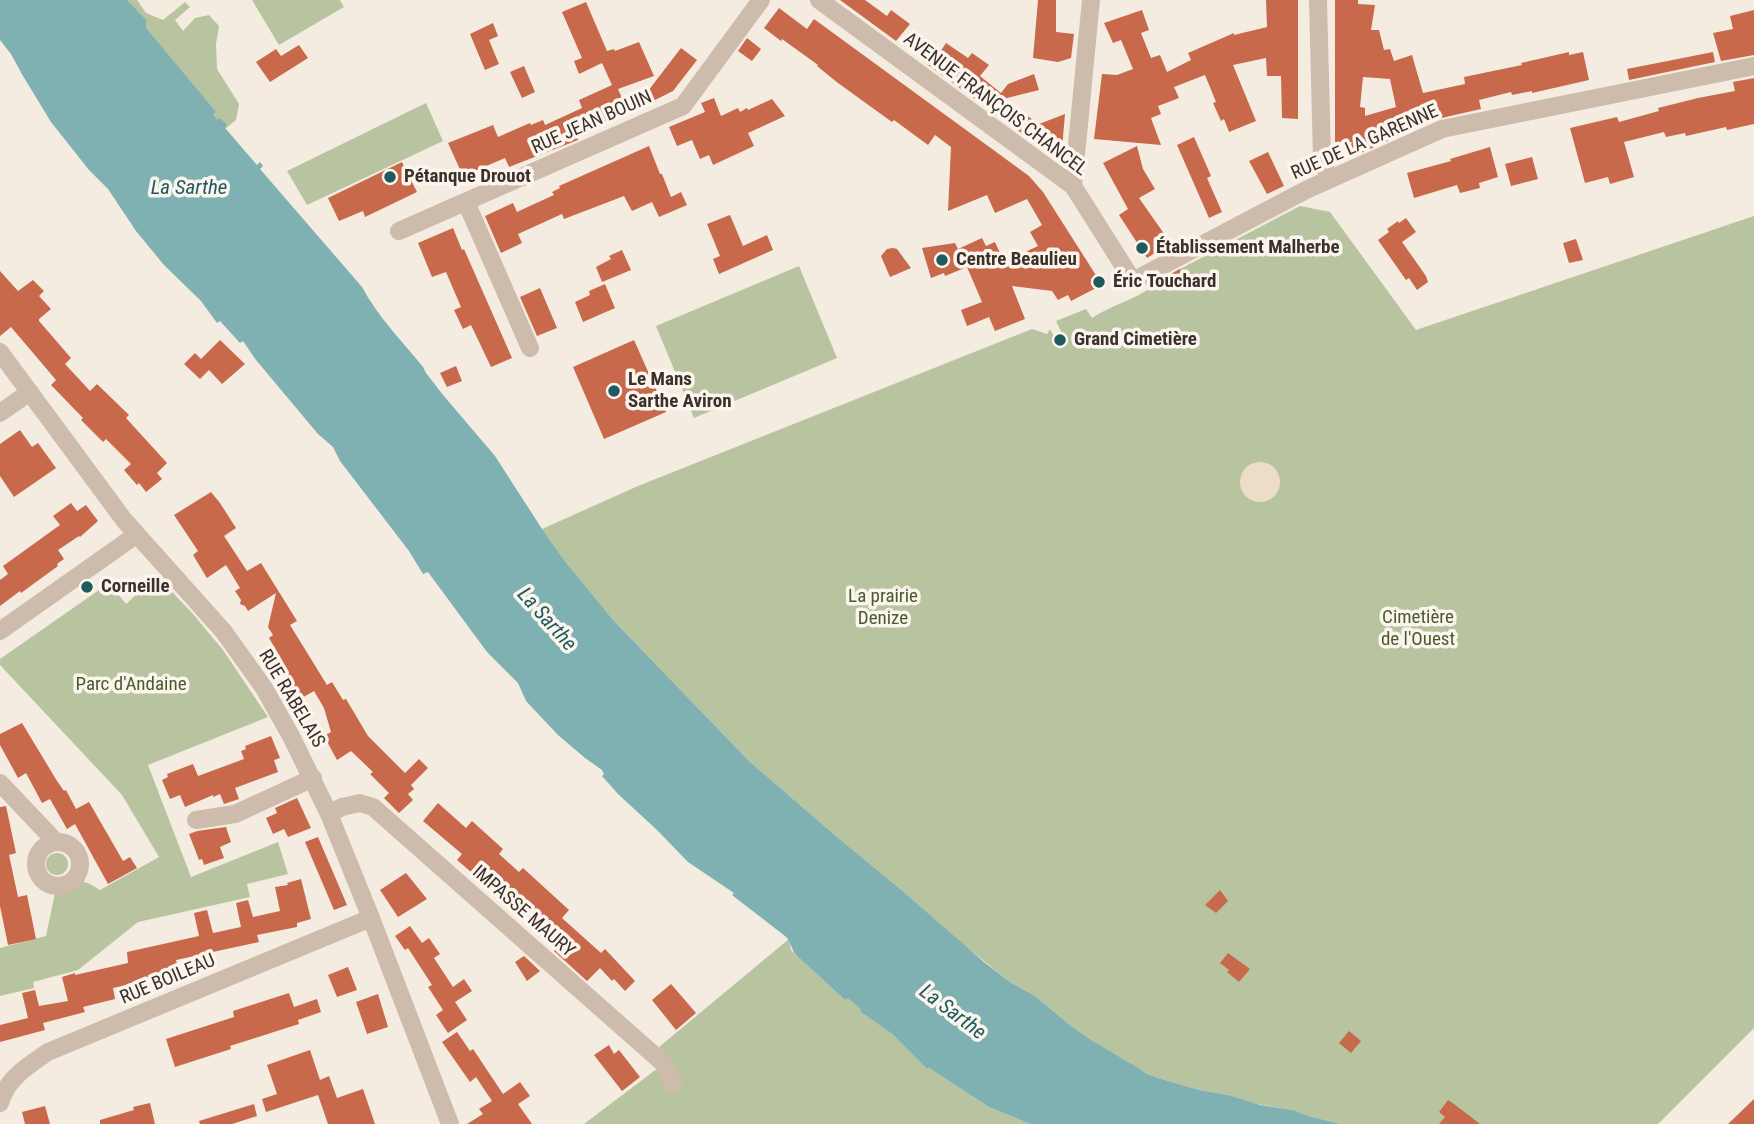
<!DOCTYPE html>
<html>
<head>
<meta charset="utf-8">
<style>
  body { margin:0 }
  canvas { display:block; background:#f4ebe1 }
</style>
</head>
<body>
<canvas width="1754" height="1124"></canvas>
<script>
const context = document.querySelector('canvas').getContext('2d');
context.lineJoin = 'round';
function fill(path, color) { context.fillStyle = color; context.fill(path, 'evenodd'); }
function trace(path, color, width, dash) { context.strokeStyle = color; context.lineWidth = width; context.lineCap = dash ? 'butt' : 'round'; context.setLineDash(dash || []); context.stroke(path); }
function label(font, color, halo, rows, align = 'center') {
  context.font = font + ' "Roboto Condensed",sans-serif'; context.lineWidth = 7; context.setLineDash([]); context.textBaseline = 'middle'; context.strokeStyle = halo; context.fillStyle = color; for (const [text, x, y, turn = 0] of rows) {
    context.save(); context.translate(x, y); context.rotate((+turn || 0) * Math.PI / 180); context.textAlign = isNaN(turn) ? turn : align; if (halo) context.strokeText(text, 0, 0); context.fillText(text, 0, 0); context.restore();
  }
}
fill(new Path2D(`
  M86,0H137L146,13L163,20L185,2L190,7L175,20L183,31L195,18L209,15L219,26L216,44L217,69L239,104L236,120L220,133Z
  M252,0H340L344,7L279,45Z
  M426,103L443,141L307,205L287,171Z
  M1300,206L1330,212L1416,330L1754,216V1028L1658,1124H1341L1308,1116L1293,1110L1251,1103L1228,1095L1199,1090L1158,1078L1136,1068L1093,1041L1071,1026L1035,996L1010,982L958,940L899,888L837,837L749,761L614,621L564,560L542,529L638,486L1032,329L1047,334L1050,329L1059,346L1066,342L1056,321L1086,309L1092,318C1115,303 1141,299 1161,279Z
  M799,266L837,358L694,418L656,326Z
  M157,576L193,614L223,650L268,717L148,765L191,877L278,842L288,874L247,884L250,897L138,922L78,970L33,982L34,988L0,996V948L46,936L55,893L79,880L90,884L100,890L159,857L122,795L0,665V659L109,583L126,604Z
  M46 864a11 11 0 1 1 22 0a11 11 0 1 1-22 0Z
  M789,939L791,950L796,955L845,1000L848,997L891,1033L927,1069L929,1068L989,1107L1030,1124H584L670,1059L659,1047Z`), '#b8c4a0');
fill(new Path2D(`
  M1240 482a20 20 0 1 1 40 0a20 20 0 1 1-40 0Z`), '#ecdcc8');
fill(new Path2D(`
  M0,0H127L146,20V28L216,112L213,114L217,120L220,118L227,125L225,128L257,165L260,162L263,166L260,169L362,287C378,317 402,341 423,367L426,373L443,395L495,456L542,529L564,560L614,621L749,761L837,837L899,888L984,962L1010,982L1035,996L1071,1026L1093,1041L1146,1073L1158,1078L1199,1090L1228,1095L1260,1105L1293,1110L1308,1116L1341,1124H1030L989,1107L929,1068L927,1069L891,1033L860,1011L861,1009L848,998L845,1000L796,955C791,949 791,941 785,936L732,895L734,893L688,862L657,830L618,794L602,776L604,774L602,770L585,758L558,735L526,701L518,683L487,652L428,572L423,574L409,551L340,461L333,447L318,434L256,360L243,341L240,343L220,321L217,323L201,301L164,265L136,231L108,189L89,170L51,122L23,76L11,54L0,40Z`), '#7fb0b2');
fill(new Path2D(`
  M840,0H865L887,16L891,10L910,24L896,41Z
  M1038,0H1056V32L1074,34L1071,58L1058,62L1033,58Z
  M1266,0H1298V119L1282,118L1281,76H1267L1266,58L1233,65L1256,121L1229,132L1224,119L1221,121L1213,103L1216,102L1205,75L1174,87L1179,98L1158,106L1161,114L1151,118L1161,145L1094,139L1102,74L1117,75L1133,69L1121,40L1113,43L1104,23L1142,10L1149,30L1141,33L1151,58L1160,55L1167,72L1191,60L1188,53L1234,33V35L1267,27Z
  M1335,0H1358V4L1375,5L1371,30H1379L1384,50L1390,49L1394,61L1412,55L1423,93L1465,84L1464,77L1522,65L1521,63L1569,52V55L1583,52L1589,80L1532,93V91L1512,95L1511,92L1479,100L1481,109L1437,119L1434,107L1401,117L1406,133L1352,157L1347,153L1352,142H1335ZM1363,77L1390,79L1396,107L1365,116V108L1360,107Z
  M586,2L607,51L614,49L615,51L639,42L654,76L618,89L628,112L576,135L578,140L509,167L505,158L463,176L448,143L493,125L498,137L530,123L531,125L543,120L545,125L582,108L579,100L612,85L602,63L579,74L574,61L582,58L562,12Z
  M779,8L807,29L814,19L1029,176L1043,192L1099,280L1100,284L1096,288L1071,301L1068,295L1058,300L1052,291L1012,286L1025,319L995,331L989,317L967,326L961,310L982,302L967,267L945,276L944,273L931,278L922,248L955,243L958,249L982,238L986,246L995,242L1004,262L1038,246L1030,232L1042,225L1027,199L995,213L987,195L948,211L951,147L935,135L928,145L894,120L892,122L838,83L817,66L818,65L782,39L781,41L764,28Z
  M1754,10V55L1721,61L1713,33L1733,29L1730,16Z
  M493,23L498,36L489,40L499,64L485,70L470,34Z
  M747,38L761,49L752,61L738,51Z
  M946,43L968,58L972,53L989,65L980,76L1001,93L1008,84L1034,74L1039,90L1003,99L1039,124L1065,114L1062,148L1049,153L924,62L932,50L938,55Z
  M299,45L308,58L270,82L256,62L276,49L281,56Z
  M681,48L697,60L673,91L653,101L648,91Z
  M1713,52L1715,62L1629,80L1627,69Z
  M524,66L535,92L522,98L510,72Z
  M1754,78V124L1727,130L1726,127L1686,136L1685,133L1666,137L1664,132L1624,142L1634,177L1610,184L1608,177L1585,183L1570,128L1617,117L1619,122L1659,111L1658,108L1698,98L1735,91L1733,82Z
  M714,98L721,116L738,108L740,112L747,108L748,110L772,99L785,116L748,133L754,146L713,165L709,155L700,159L692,140L677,146L669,127L705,112L701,103Z
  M1194,137L1211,176L1207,178L1222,212L1209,218L1177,145Z
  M649,146L660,174H662L671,197L681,192L687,205L659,217L652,202L632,211L624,196L564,219L562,214L518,234L522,243L501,253L485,216L513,203L517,212L532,205L554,195L552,192L560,188L559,186Z
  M1137,146L1143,169L1155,189L1139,198L1172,245L1168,247L1170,249L1156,256L1155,253L1147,258L1119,215L1128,209L1103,163Z
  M1490,147L1498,177L1479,183L1480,188L1460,193L1457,185L1414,198L1407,173L1451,161L1450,159Z
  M1268,152L1284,186L1267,194L1249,161Z
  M1532,157L1538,179L1511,186L1505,164Z
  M402,162L417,192L365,217L363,211L339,221L328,198Z
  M730,215L743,246L767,235L773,250L719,274L713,259L720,256L707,224Z
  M1406,218L1416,232L1402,242L1426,276L1428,282L1417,290L1409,278L1406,280L1378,240L1389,232L1387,229L1398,221L1399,223Z
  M453,228L462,250L464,249L512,358L491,367L471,325L463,329L454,310L461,307L446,272L432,277L418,243Z
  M1576,239L1583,260L1569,263L1563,243Z
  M893,248L897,249L911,268L890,277L881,256L887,249Z
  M622,250L631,270L602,282L596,267L611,259L609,256Z
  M1180,269L1184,278L1170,287L1167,282L1162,284L1161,279Z
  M0,271L18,291L33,280L44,291L39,296L51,309L39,319V321L71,358L65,364L90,391L97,384L129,415L126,418L167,463L157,473L162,479L146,492L139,483L137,485L124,470L131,464L106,439L103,442L81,420L83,418L51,385L56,380L11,327L0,336Z
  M605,284L615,308L583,322L575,302L590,295L589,291Z
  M540,288L557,328L537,336L520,297Z
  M220,340L245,364L222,384L209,370L200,379L184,364L195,353L201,359Z
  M634,340L666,412L604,439L573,367Z
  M456,366L462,381L447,387L440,373Z
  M20,430L32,447L38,443L56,468L14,497L0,476V444Z
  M211,492L220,503L236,528L224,536L247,571L261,563L297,621L290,625L327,685L332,682L343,700L346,699L368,736L405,773L419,759L428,768L411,785L414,789L408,794L413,800L399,813L384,798L389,793L370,774L373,772L351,751L337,760L324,736L331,732L324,708L314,691L300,699L278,663L282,660L269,638L273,635L268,627L276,593L248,611L245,606L240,604L241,600L235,591L240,588L226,565L207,578L193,555L198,551L174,515Z
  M71,503L77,511L86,505L98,521L80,537L79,536L58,550L64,559L57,564L58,566L21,593L20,591L0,606V580L8,574L3,566L60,525L53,516Z
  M22,723L57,781L64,791L66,790L76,809L89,802L123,861L130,857L137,868L108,884L75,824L67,829L50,799L42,803L26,773L18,778L0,745V734Z
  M271,736L280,758L274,760L278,772L235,788L239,799L224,804L220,794L213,797V795L185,807L180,795L170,799L162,780L168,777L167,774L193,764L198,776L244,759L241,751L246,749L245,746Z
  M297,798L311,828L288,837L284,829L273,834L266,818L277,813L275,808Z
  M438,803L466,828L472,821L503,849L499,854L519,872L523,868L569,910L562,918L601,953L605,949L635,981L625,991L614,979L612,981L600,968L587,981L554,951L562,943L543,925L546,921L519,896L511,906L457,860L462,854L423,821Z
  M6,806L16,853L9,855L18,897L27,895L36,939L8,945L0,906V807Z
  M226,827L231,842L220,847L224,858L204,865L202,859L199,860L189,834L197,831Z
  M318,837L347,905L334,910L305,842Z
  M406,873L427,899L398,917L380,890Z
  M301,879L311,919L297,923V927L257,935L259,942L176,960L179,974L113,988L115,999L83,1007L85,1012L43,1023L45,1030L0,1042V1025L28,1018L22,993L35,990L39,1006L68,1001L62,977L75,973V975L128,963L127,952L199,936L194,913L207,910L213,933L241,927L236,903L248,900L253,917L280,911L275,887L288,885L287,883Z
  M1220,890L1228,901L1216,913L1205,905Z
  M410,926L422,943L429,938L440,954L434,958L453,987L464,979L472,991L455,1002L467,1020L448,1033L436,1015L443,1010L428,987L432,985L408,948L405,950L395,936Z
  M1228,953L1250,969L1239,982L1227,972L1229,970L1220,963Z
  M524,956L540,971L527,981L515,962Z
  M348,967L357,990L337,997L328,975Z
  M671,984L696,1013L676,1030L652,1000Z
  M289,993L294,1007L317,999L321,1012L298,1020L299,1024L230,1046L231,1049L175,1067L166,1039L234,1017L233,1011Z
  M378,994L388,1027L367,1034L356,1002Z
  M1349,1031L1361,1041L1351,1053L1339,1043Z
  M457,1032L470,1051L473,1049L503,1094L520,1082L530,1096L518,1104L532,1124H467L483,1114L479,1109L492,1101L476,1077L470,1082L442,1042Z
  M609,1045L614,1054L619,1050L640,1077L622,1091L594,1055Z
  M310,1050L320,1080L329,1076L337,1098L363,1089L375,1124H328L318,1095L266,1112L262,1099L277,1094L267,1065Z
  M1754,1099V1124H1728Z
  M1448,1100L1454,1104L1480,1124H1439L1445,1117L1439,1112Z
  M150,1103L155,1124H100V1120L134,1110L133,1107Z
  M254,1104L257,1116L232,1124H200L199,1121Z
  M45,1106L50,1124H25L22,1112Z`), '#c8694b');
trace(new Path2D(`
  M819,0L1073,186L1133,281L1306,190L1442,129L1754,66
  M1318,0L1322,159L1329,180
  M1073,186L1091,0
  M466,202L530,348
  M399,231L683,106L761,0
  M0,352L124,520L224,632L264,688L292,738L329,814L371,918L450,1124
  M0,413L30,392
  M0,631L136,535
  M0,783L56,842
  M329,814L342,807L360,803L373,807L663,1063L673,1084
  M196,820L235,814L313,778
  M36 864a22 22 0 1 1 44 0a22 22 0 1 1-44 0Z
  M0,1103C7,1078 28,1066 48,1052L371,918`), '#cdbbac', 18);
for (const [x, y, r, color] of [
  [390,177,7,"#1f5a5e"],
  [1142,248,7,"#1f5a5e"],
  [942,260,7,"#1f5a5e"],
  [1099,282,7,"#1f5a5e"],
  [1060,340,7,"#1f5a5e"],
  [614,391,7,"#1f5a5e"],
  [87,587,7,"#1f5a5e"]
]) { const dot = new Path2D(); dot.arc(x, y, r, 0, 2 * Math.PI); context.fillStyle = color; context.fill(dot); trace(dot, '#fbf5ee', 2.5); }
label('19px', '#3b302b', '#fbf5ee', [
  ["AVENUE FRANÇOIS CHANCEL",995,105,37],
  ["RUE JEAN BOUIN",592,123,-24],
  ["RUE DE LA GARENNE",1365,143,-24],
  ["RUE RABELAIS",291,699,59],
  ["IMPASSE MAURY",523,912,41],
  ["RUE BOILEAU",168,980,-23]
]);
label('bold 19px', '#3b302b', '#fbf5ee', [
  ["Pétanque Drouot",404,177],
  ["Établissement Malherbe",1156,248],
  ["Centre Beaulieu",956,260],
  ["Éric Touchard",1113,282],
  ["Grand Cimetière",1074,340],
  ["Le Mans",628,380],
  ["Sarthe Aviron",628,402],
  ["Corneille",101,587]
], 'left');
label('19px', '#4a5a2e', '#fbf5ee', [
  ["La prairie",883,597],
  ["Denize",883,619],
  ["Cimetière",1418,618],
  ["de l'Ouest",1418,640],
  ["Parc d'Andaine",131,685]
]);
label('italic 21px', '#1f5a5e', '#fbf5ee', [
  ["La Sarthe",189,189],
  ["La Sarthe",546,620,48],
  ["La Sarthe",952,1013,37]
]);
</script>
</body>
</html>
